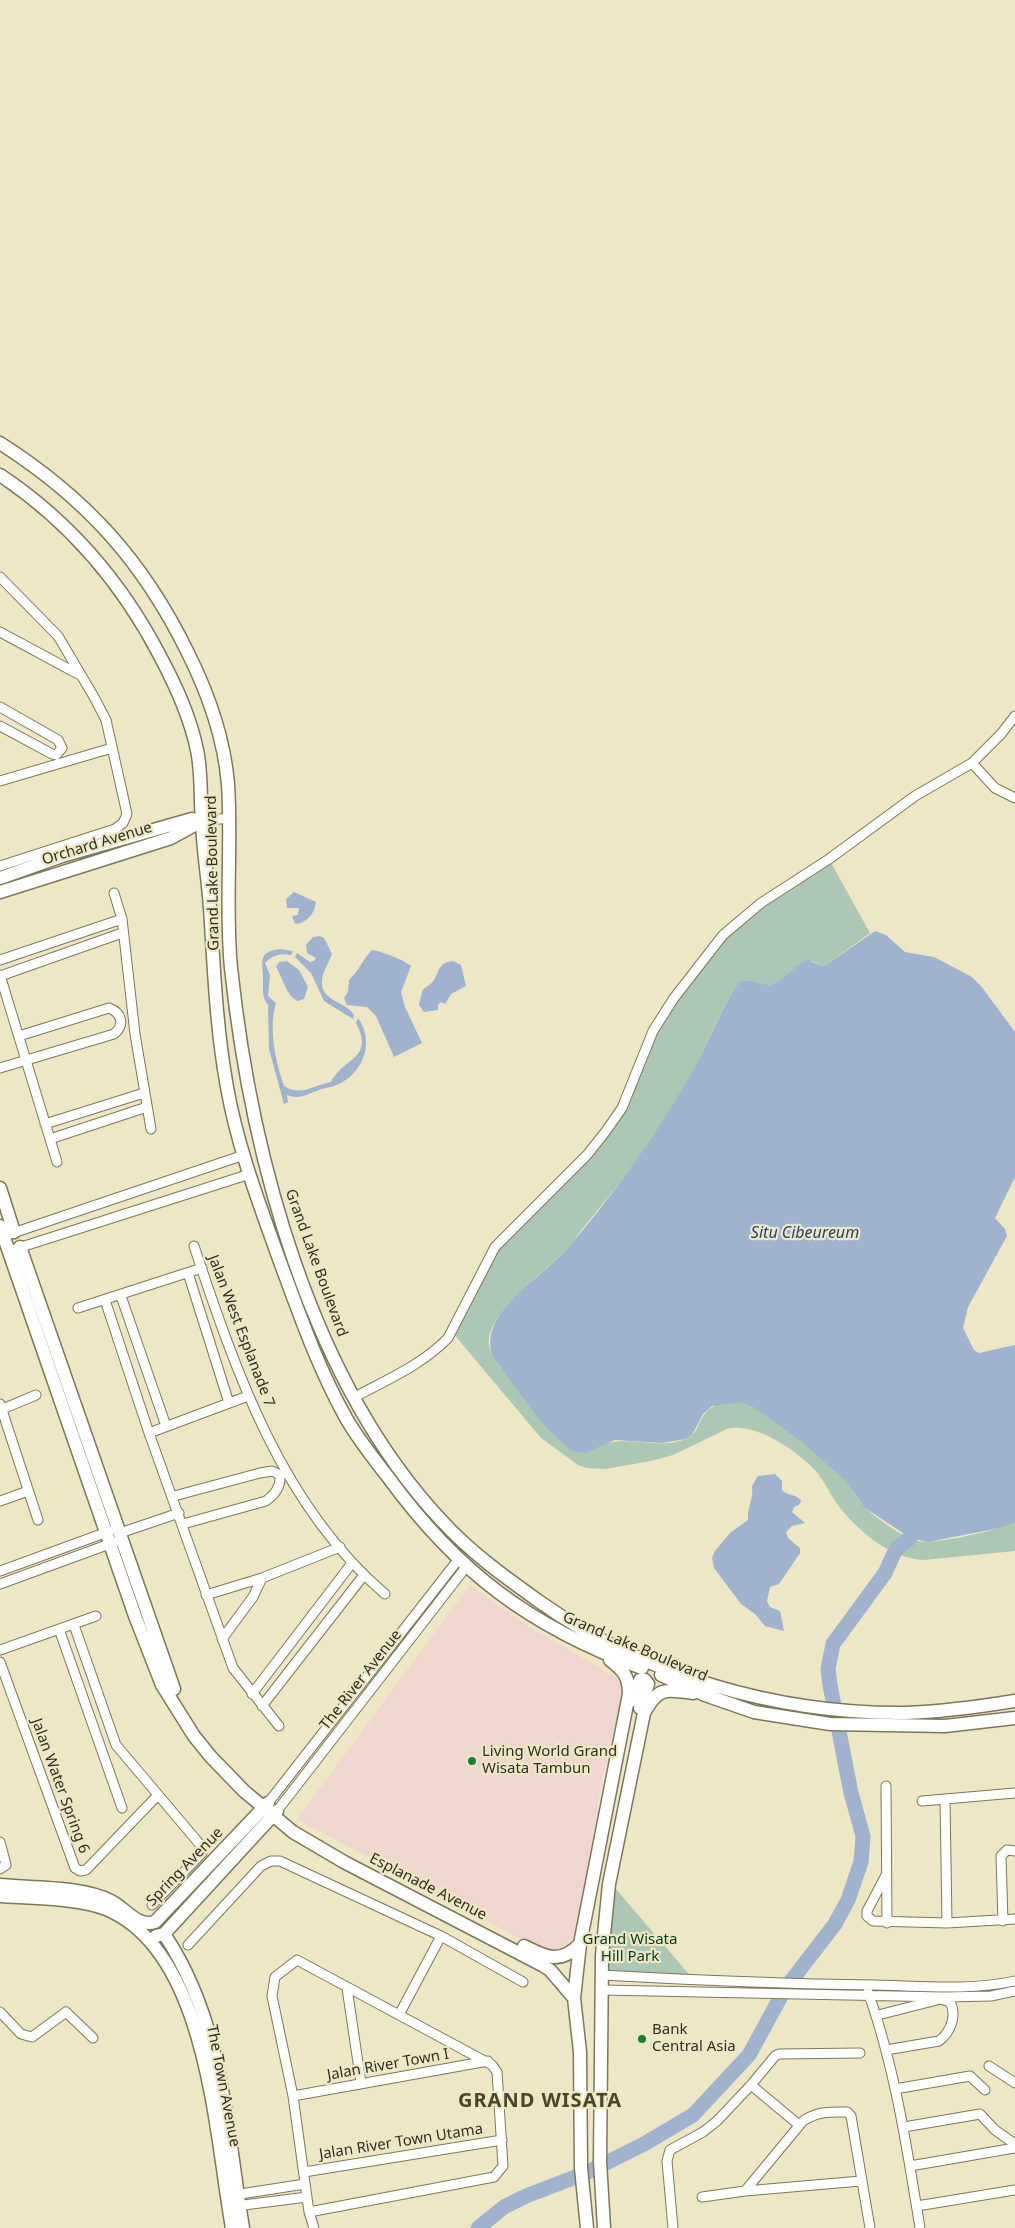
<!DOCTYPE html>
<html>
<head>
<meta charset="utf-8">
<style>
  body { margin:0 }
  canvas { display:block; background:#eee7c6 }
</style>
</head>
<body>
<canvas width="1015" height="2228"></canvas>
<script>
const context = document.querySelector('canvas').getContext('2d');
context.lineJoin = 'round';
function fill(path, color) { context.fillStyle = color; context.fill(path, 'evenodd'); }
function trace(path, color, width, dash) { context.strokeStyle = color; context.lineWidth = width; context.lineCap = dash ? 'butt' : 'round'; context.setLineDash(dash || []); context.stroke(path); }
function label(font, color, halo, rows, align = 'center') {
  context.font = font + ' "Noto Sans",sans-serif'; context.lineWidth = 4.5; context.setLineDash([]); context.textBaseline = 'middle'; context.strokeStyle = halo; context.fillStyle = color; for (const [text, x, y, turn = 0] of rows) {
    context.save(); context.translate(x, y); context.rotate((+turn || 0) * Math.PI / 180); context.textAlign = isNaN(turn) ? turn : align; if (halo) context.strokeText(text, 0, 0); context.fillText(text, 0, 0); context.restore();
  }
}
fill(new Path2D(`
  M470,1585L531,1628L616,1677L623,1688V1699L602,1779L578,1935L555,1952L539,1949L297,1819Z`), '#efd6ce');
fill(new Path2D(`
  M829,859L870,933L826,965L821,966L812,961C799,968 780,985 765,985C754,984 749,980 738,983C719,1012 706,1047 690,1078C662,1130 625,1178 587,1223C578,1233 571,1246 561,1255C540,1275 487,1313 489,1344C491,1375 570,1427 596,1447C626,1433 657,1451 686,1439C705,1432 693,1405 733,1401C748,1400 762,1413 773,1421C798,1439 826,1458 847,1481C853,1489 857,1499 864,1506C873,1516 905,1539 918,1541C938,1545 994,1530 1015,1523V1551L924,1560C890,1559 857,1530 837,1504C829,1492 822,1476 811,1466C792,1448 754,1422 727,1429L673,1455L651,1461L605,1469L587,1468L578,1465L541,1438L452,1332L495,1247L606,1131L653,1031L723,935Z
  M609,1881L694,1980L602,1975Z`), '#acc7b3');
fill(new Path2D(`
  M294,892L316,902C315,913 307,923 295,924L292,916L298,915L299,908H287L286,899Z
  M875,931L886,935L905,952L934,957L972,977L981,986L1015,1032V1177L995,1218L1005,1229L1007,1236L968,1307L963,1328L974,1350L979,1353L1015,1345V1523L999,1528L928,1542L910,1538L864,1507L847,1482L802,1442L753,1407L741,1402L712,1406L703,1414L692,1435L686,1439L662,1443L615,1440L585,1453L571,1451L541,1422L493,1357C477,1313 540,1279 565,1251C611,1198 652,1142 687,1081C706,1050 718,1014 738,983C748,976 761,987 772,984C786,980 794,965 808,960L821,966L826,965Z
  M320,936L324,938L332,954C329,962 323,971 322,980C320,1002 346,1001 354,1015L353,1019L324,1001L311,973L295,957L297,953L310,962L314,961L316,958L307,953L306,945L313,937Z
  M280,949L293,951L291,955C280,953 273,955 265,963L270,975L268,996L276,1003C268,1029 276,1062 284,1086C300,1097 314,1085 331,1082C344,1057 375,1059 356,1023L358,1018C374,1040 365,1070 341,1083C334,1087 327,1087 319,1090C307,1094 300,1100 287,1095L288,1102L284,1104L269,1049L268,1005C262,997 263,992 263,982C264,964 255,952 280,949Z
  M372,950C381,951 404,960 411,966L401,992L405,1007L422,1043L394,1057L376,1016L367,1007L347,1005L344,998L348,992L349,980C359,971 362,960 372,950Z
  M287,961L299,970L308,987L304,999L298,1001C286,996 283,978 276,967L279,962Z
  M453,961L461,965L466,986L451,994L445,1004L441,1002L438,1005V1010L424,1012L419,1005L422,991C426,986 432,984 434,980C440,969 439,963 453,961Z
  M775,1474L782,1481V1490C788,1496 795,1494 801,1500L800,1504L794,1507L792,1512L805,1523L792,1526L786,1532L788,1538L800,1548V1553L779,1584L770,1587L767,1601L770,1607L780,1611L784,1631L765,1626L755,1614L741,1604L714,1568L712,1558L715,1551L730,1533L748,1520C747,1507 754,1499 752,1486L758,1476Z`), '#9fb2ce');
trace(new Path2D(`
  M478,2228L504,2207L526,2196L586,2173L644,2144L693,2115L749,2055L785,1989L835,1924L848,1900L861,1862L863,1836L851,1793L830,1685L828,1669L833,1644L885,1573L896,1549L910,1538`), '#9fb2ce', 15);
const street = new Path2D(`
  M0,577L58,636L94,697L106,720L127,814L123,823L115,829L0,866
  M0,632L78,674
  M0,707L58,740L62,748L56,755L52,754L0,726
  M972,763L995,788L1015,798
  M0,781L112,748
  M202,821L229,818
  M114,893L122,919L135,1034L151,1129
  M0,960L122,919
  M0,975L57,1162
  M0,976L122,933
  M0,1068L114,1034C125,1025 122,1013 109,1008L19,1036
  M45,1124L144,1093
  M50,1139L147,1107
  M10,1234L244,1155
  M194,1246C236,1372 281,1505 385,1594
  M15,1249L250,1174
  M188,1273L229,1403
  M121,1296L166,1426
  M105,1300L149,1433L233,1668L279,1726
  M78,1308L202,1268
  M353,1398C386,1380 422,1365 448,1338L495,1247L587,1155L606,1131L622,1108L653,1031L674,998L723,935L761,903L829,859L915,796L972,763L1001,734L1015,716
  M0,1404L38,1520
  M0,1410L36,1395
  M149,1433L248,1396
  M174,1496L260,1473L272,1471L280,1475C281,1487 275,1494 266,1501L183,1524
  M0,1501L28,1491
  M120,1533L179,1513
  M0,1571L110,1531
  M0,1584L115,1542
  M206,1595L262,1578L340,1547
  M74,1625L116,1745L203,1848L202,1853L152,1905
  M59,1629L122,1808
  M222,1639L253,1597L262,1578
  M0,1650L96,1616
  M0,1662L75,1868L80,1871L86,1870L157,1796
  M252,1694L352,1563
  M262,1706L364,1575
  M886,1786L887,1923
  M945,1800L947,1923
  M922,1801L1015,1793
  M268,1803L458,1560
  M277,1811L466,1567
  M0,1842L6,1865L0,1869
  M886,1875L867,1911V1916L873,1921L947,1923L1015,1919
  M1003,1921L1001,1856L1007,1850L1015,1851
  M188,1945L261,1866L271,1861H280L441,1936L523,1982
  M602,1975C693,1980 784,1984 875,1985C921,1986 970,1991 1015,1981
  M347,1988L361,2083
  M602,1990L945,1997L991,1996L1015,1991
  M868,1992C895,2068 907,2148 920,2228
  M0,2012L21,2034L32,2037L66,2012L93,2038
  M400,2013L441,1936
  M878,2015L941,1999L950,2002C957,2015 951,2032 939,2041L886,2050
  M989,2066L1015,2083
  M751,2085L799,2125
  M895,2089L970,2076L985,2090
  M293,2096L488,2061
  M904,2127L980,2114L995,2130L1015,2144
  M910,2166L1015,2148
  M304,2172L502,2140
  M745,2191L803,2121C818,2111 830,2112 847,2112L851,2116L870,2228
  M234,2195L305,2184
  M702,2197L745,2191L861,2181
  M236,2206L307,2197
  M917,2206L1015,2190
  M309,2212L494,2177L503,2166L497,2072L492,2065L297,1960L275,1977L272,1996L293,2096L309,2212L314,2228
  M673,2228L667,2161L670,2150L703,2132L717,2121L751,2085L775,2056L779,2054L860,2053`);
const secondary = new Path2D(`
  M0,443C86,498 143,561 188,653C209,695 224,737 228,784C232,845 225,908 231,968C251,1155 310,1380 441,1520C470,1552 505,1577 540,1602C645,1676 777,1714 905,1713C942,1712 978,1707 1015,1701
  M0,475C69,521 122,583 160,656C176,686 190,716 197,750C202,774 200,797 202,822C203,850 208,879 210,908C214,968 216,1027 227,1087C237,1145 259,1203 279,1259C299,1313 318,1368 346,1418C358,1439 373,1458 388,1477C458,1573 531,1627 642,1668
  M0,878L62,856L192,819L199,821
  M0,892L171,838L202,821
  M0,1188L14,1232
  M0,1226L135,1616L162,1685L194,1736L211,1757L244,1791L293,1832L344,1862L542,1965L550,1970L574,1998
  M20,1247L174,1689
  M661,1675L705,1695L754,1712L830,1724L945,1726L1015,1718
  M634,1700L640,1680H645L648,1684L640,1708
  M0,1885C32,1888 83,1886 111,1901C125,1908 138,1928 155,1922L268,1803
  M0,1896C29,1898 79,1898 106,1909C208,1951 215,2134 232,2228
  M164,1934C223,2021 226,2127 243,2228
  M156,1936L164,1934L277,1811
  M524,1946C546,1957 560,1965 580,1944
  M587,2228L581,2168L580,2052L574,1998L580,1944L629,1694C629,1676 623,1670 610,1660
  M604,2228L600,2161L602,1955L609,1884L644,1713C658,1687 665,1689 693,1693`);
trace(street, '#7d785a', 11);
trace(secondary, '#7d785a', 15);
trace(street, '#fff', 9);
trace(secondary, '#fff', 12);
for (const [x, y, r, color] of [
  [472,1761,5,"#158137"],
  [642,2039,5,"#158137"]
]) { const dot = new Path2D(); dot.arc(x, y, r, 0, 2 * Math.PI); context.fillStyle = color; context.fill(dot); trace(dot, '#eee7c6', 2); }
label('15px', '#312f22', '#eee7c6', [
  ["Orchard Avenue",97,844,-17],
  ["Grand Lake Boulevard",213,873,-91],
  ["Grand Lake Boulevard",316,1263,70],
  ["Jalan West Esplanade 7",241,1331,69],
  ["Grand Lake Boulevard",635,1647,23],
  ["The River Avenue",361,1680,-52],
  ["Jalan Water Spring 6",60,1786,70],
  ["Spring Avenue",185,1867,-46],
  ["Esplanade Avenue",428,1887,27],
  ["Jalan River Town I",388,2065,-10],
  ["The Town Avenue",223,2086,79],
  ["Jalan River Town Utama",401,2142,-9]
]);
label('15px', '#312f22', '#eee7c6', [
  ["Living World Grand",482,1752],
  ["Wisata Tambun",482,1769],
  ["Bank",652,2030],
  ["Central Asia",652,2047]
], 'left');
label('15px', '#033c1f', '#eee7c6', [
  ["Grand Wisata",630,1940],
  ["Hill Park",630,1957]
]);
label('italic 16px', '#29446c', '#eee7c6', [
  ["Situ Cibeureum",805,1233]
]);
context.letterSpacing = '1px';
label('bold 20px', '#4b4529', '#eee7c6', [
  ["GRAND WISATA",540,2101]
]);
context.letterSpacing = '0px';
</script>
</body>
</html>
